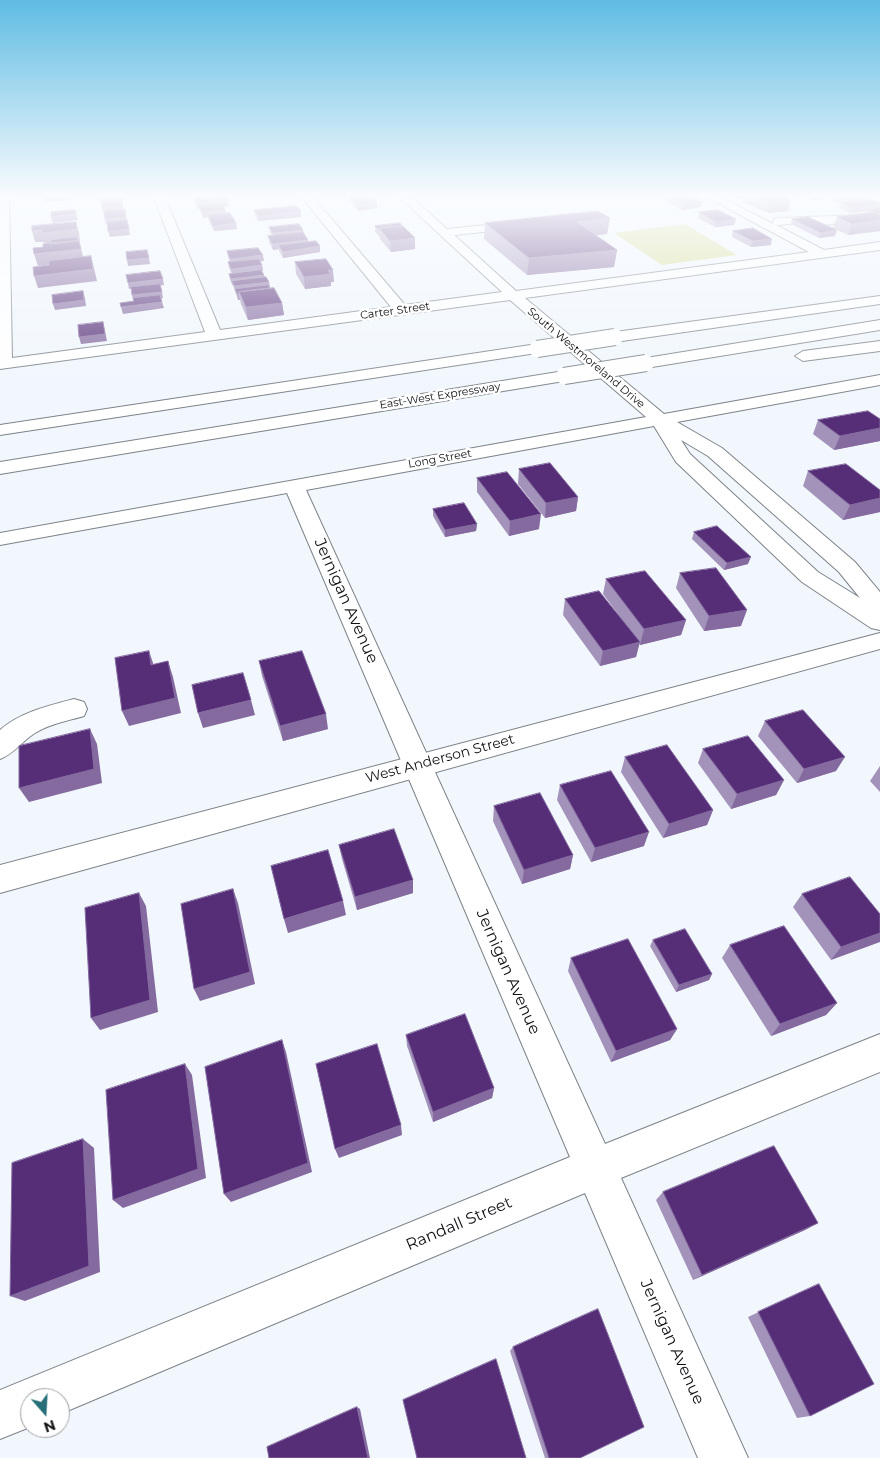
<!DOCTYPE html>
<html>
<head>
<meta charset="utf-8">
<style>
  body { margin:0 }
  #map { position:relative; width:880px; height:1458px; overflow:hidden; background:#f1f7fd; font-family:Montserrat,sans-serif }
  canvas { display:block }
  .north { position:absolute; left:20px; top:1388px; width:50px; height:50px; box-sizing:border-box; background:#fff; border:1px solid #9f9fa0; border-radius:50%; rotate:161deg; font-size:14px; font-weight:700; line-height:20px; text-align:center; color:#0e1012 }
  .north::after { content:''; display:block; margin:auto; width:18px; height:22px; background:#266f79; clip-path:polygon(50% 0,100% 100%,50% 72%,0 100%) }
</style>
</head>
<body>
<div id="map">
<canvas width="880" height="1458"></canvas>
<div class="north">N</div>
</div>
<script>
const context = document.querySelector('canvas').getContext('2d');
context.lineJoin = 'round';
function fill(path, color) { context.fillStyle = color; context.fill(path, 'evenodd'); }
function trace(path, color, width, dash) { context.strokeStyle = color; context.lineWidth = width; context.lineCap = dash ? 'butt' : 'round'; context.setLineDash(dash || []); context.stroke(path); }
function label(font, color, halo, rows, align = 'center') {
  context.font = font + ' Montserrat,sans-serif'; context.lineWidth = 5; context.setLineDash([]); context.textBaseline = 'middle'; context.strokeStyle = halo; context.fillStyle = color; for (const [text, x, y, turn = 0] of rows) {
    context.save(); context.translate(x, y); context.rotate((+turn || 0) * Math.PI / 180); context.textAlign = isNaN(turn) ? turn : align; if (halo) context.strokeText(text, 0, 0); context.fillText(text, 0, 0); context.restore();
  }
}
fill(new Path2D(`
  M685,224L737,255L662,265L614,233Z`), '#d4dc89');
const minor = new Path2D(`
  M0,195H9L12,358L205,332L153,195H164L220,330L391,307L300,195H311L405,305L502,292L397,195H409L447,229L525,221V227L521,228L454,235L516,291L809,252L703,195H717L773,224L774,219L778,218L862,215V219L826,225L807,223L776,225L824,250L880,242V250L525,298L664,414L880,375V385L677,422L722,448L855,562L880,592V630L871,628L802,582L676,462L654,426L306,490L605,1144L880,1034V1072L621,1178L748,1458H698L585,1193L60,1414V1398H30V1427L0,1439V1390L570,1157L287,493L0,545V533L646,417L510,300L0,369ZM681,440L708,456L839,572L860,598L818,572L690,454Z
  M865,195H880V202L866,197Z
  M74,699L84,702L87,709L84,716C67,721 49,724 35,733C22,741 14,754 0,759V730C21,712 47,706 74,699Z`);
const major = new Path2D(`
  M880,633V649L0,893V865Z`);
const highway = new Path2D(`
  M880,296V304L615,342L607,337L615,332Z
  M880,320V330L646,368L638,363L646,358Z
  M880,341V351L803,361L795,356L803,351Z
  M537,344L543,346L545,349L543,352L0,435V425Z
  M564,371L570,372L572,376L570,380L0,474V462Z`);
trace(minor, '#7d8388', 2);
trace(major, '#7d8388', 2);
trace(highway, '#7d8388', 2);
fill(minor, '#fff');
fill(major, '#fff');
fill(highway, '#fff');
const highwayBridge = new Path2D(`
  M537,349L615,337
  M564,376L646,363`);
trace(highwayBridge, '#7d8388', 18, []);
trace(highwayBridge, '#fff', 16);
fill(new Path2D(`
  M667,195L701,207L682,210L666,201Z
  M729,195H780L788,211L768,213L743,202V199H737Z
  M804,195H830L829,198L813,200Z
  M834,195H862L865,197L864,200L880,203V231L848,235L833,228L837,217L868,213V211L851,213L839,208L840,204L832,200Z
  M349,196L376,202L377,203V208L358,211L349,201Z
  M194,198L228,200L229,206H224L226,213L236,223L237,229L214,231L209,221L208,217L203,218L200,209H198L195,204Z
  M254,210L301,217L258,221L255,216Z
  M699,212L736,219L734,225L715,227L698,218Z
  M610,218L607,234L596,235L617,250L614,267L527,275L484,239L485,223Z
  M792,219L835,236L819,238L791,224Z
  M375,226L415,238V249L391,252L380,239V237L375,232Z
  M269,227L303,233L308,240V242L320,252L283,258L279,251V249L273,250L269,242L268,236H272L270,233Z
  M733,231L771,245L751,247L732,237Z
  M227,251L264,261H260L262,265L263,271H262L264,277L269,282L270,288L282,303L284,315L248,320L241,304L240,300H238L233,285L230,280L229,274H232L229,268L228,262H230L228,257Z
  M295,262L334,282H331V286L305,289L296,274Z
  M880,419V441L834,450L813,434L818,420Z
  M519,469L578,497L576,511L545,518L518,484Z
  M808,471L880,490V512L843,520L803,486Z
  M477,478L539,529L509,536L477,492Z
  M433,509L477,524L476,531L445,537L433,516Z
  M694,532L748,564L724,570L692,539Z
  M680,573L741,626L704,631L676,588Z
  M606,579L686,620L681,635L640,645L639,643L636,657L600,666L563,615L565,599L618,614L603,594Z
  M259,661L328,729L283,741L262,676Z
  M765,721L836,771L797,783L758,736Z
  M703,749L784,780L776,795L731,809L698,763Z
  M625,757L713,810L707,825L663,838L621,772Z
  M880,766V792L870,781Z
  M560,785L644,846L591,862L557,800Z
  M494,806L573,855L570,869L522,884L493,821Z
  M339,845L413,893L357,910L342,859Z
  M802,894L880,914L831,960L793,907Z
  M653,940L712,974L709,980L676,992L650,946Z
  M730,945L837,1003L826,1015L771,1036L722,958Z
  M571,958L677,1029L670,1040L611,1062L568,971Z
  M406,1035L494,1088L492,1098L433,1122L407,1046Z
  M663,1192L818,1223L805,1230L693,1280L656,1200Z
  M806,1290L810,1416L797,1418L748,1317Z
  M513,1347L580,1458H545L510,1351Z`), '#a392ba');
fill(new Path2D(`
  M59,195H69V200L46,202L45,197Z
  M122,195L123,201H122L124,212L104,214L102,208L103,203L102,197Z
  M738,195H744L743,199H737Z
  M814,195H830L829,198L813,200Z
  M376,197V202L371,198Z
  M865,197L863,202L843,204L844,199Z
  M228,200L229,206L200,209L199,205L200,209H198L197,204Z
  M791,200L788,211L768,213L770,203Z
  M702,202L701,207L682,210L683,204Z
  M377,203V208L358,211V205Z
  M880,204V210H869L868,211L851,213L853,208Z
  M125,209L127,223L106,224L105,219Z
  M225,210L226,215H208V217L203,218L202,212Z
  M301,211V217L258,221V216Z
  M76,214L78,220L53,223L51,217Z
  M610,218L607,234L575,238L577,222Z
  M736,219L734,225L715,227L716,222Z
  M127,220L130,235L110,237L108,231Z
  M880,220V231L848,235L852,224Z
  M76,222L79,233L80,241H79L84,260L38,266L34,254L54,252L45,244L44,242H35L32,231Z
  M236,223L237,229L214,231L213,226Z
  M303,230L304,236L274,239L273,233Z
  M837,230L835,236L819,238L821,233Z
  M415,238V249L391,252L390,241Z
  M772,239L771,245L751,247L753,241Z
  M308,240L309,246L278,245L279,249L273,250L272,244Z
  M320,246V252L283,258V252Z
  M617,250L614,267L527,275L529,258Z
  M263,255L264,261L231,265L230,259Z
  M91,256L94,268L97,281L38,288L34,276Z
  M149,258L150,264L128,266L127,260Z
  M262,265L263,271L232,275L231,269Z
  M328,270H333L334,282H331V286L305,289L304,277Z
  M264,275L265,281H232L233,285H232L231,279Z
  M163,279L164,285L129,289L128,283Z
  M269,282L270,288L235,289L234,286Z
  M83,291L85,298L86,306L55,310L53,304Z
  M162,292L163,298L134,302L132,295Z
  M239,293L240,300H238L237,294Z
  M162,302L164,308L123,314L121,307Z
  M282,303L284,315L248,320L246,307Z
  M103,322L107,341L81,344L79,337Z
  M880,428V441L834,450L840,436Z
  M578,497L576,511L545,518L546,503Z
  M880,498V512L843,520L850,505Z
  M541,514L539,529L509,536L510,521Z
  M477,524L476,531L445,537V530Z
  M751,557L748,564L724,570L727,563Z
  M747,610L741,626L704,631L709,616Z
  M686,620L681,635L640,645L644,629Z
  M640,642L636,657L600,666L603,651Z
  M149,651L154,666L151,665Z
  M168,661L173,677L181,713L129,726L122,711Z
  M251,700L255,715L203,728L198,713Z
  M326,714L328,729L283,741L280,726Z
  M90,729L97,744L102,783L29,802L19,788Z
  M845,757L836,771L797,783L804,769Z
  M784,780L776,795L731,809L737,794Z
  M713,810L707,825L663,838L669,824Z
  M649,832L644,846L591,862L595,848Z
  M573,855L570,869L522,884L524,870Z
  M413,880V893L357,910L355,897Z
  M233,889L238,903L255,984L200,1001L194,989Z
  M139,893L146,906L158,1012L100,1030L91,1018Z
  M343,901L346,915L288,933L284,919Z
  M880,933V942L831,960L841,947Z
  M712,974L709,980L676,992L679,985Z
  M837,1003L826,1015L771,1036L780,1024Z
  M677,1029L670,1040L611,1062L616,1051Z
  M282,1040L286,1052L312,1172L231,1202L224,1194Z
  M185,1064L192,1075L206,1178L123,1208L113,1200Z
  M494,1088L492,1098L433,1122V1112Z
  M401,1125L402,1135L339,1158L335,1149Z
  M83,1139L94,1148L100,1272L25,1301L10,1296Z
  M818,1223L805,1230L693,1280L702,1275Z
  M357,1407L360,1409L370,1458H368Z`), '#846a9f');
const building = new Path2D(`
  M45,195H59L45,197Z
  M102,195H122V196L102,197Z
  M222,195H225L228,200L197,204L194,198Z
  M374,195L376,197L371,198L377,203L358,205L349,196Z
  M667,195H690L702,202L683,204Z
  M755,195H780L791,200L770,203Z
  M835,195H862L865,197L844,199Z
  M121,198L123,206L102,208L101,200Z
  M870,199L880,203V204L853,208L841,203Z
  M223,203L225,210L202,212L199,205Z
  M296,206L301,211L258,216L254,210Z
  M880,208V214L869,210Z
  M125,209L126,217L105,219L104,211Z
  M75,210L76,214L51,217V212Z
  M718,210L736,219L716,222L699,212Z
  M598,211L610,218L577,222L617,250L529,258L485,223Z
  M874,212L880,215V220L852,224L837,217Z
  M230,213L236,223L213,226L208,215Z
  M808,217L837,230L821,233L792,219Z
  M127,220L129,229L108,231L107,222Z
  M76,222L77,229L41,233L42,230L32,231V226Z
  M400,223L402,226L379,228L380,231L375,226Z
  M299,224L303,230L273,233L269,227Z
  M403,226L415,238L390,241L379,228Z
  M753,228L772,239L753,241L733,231Z
  M303,232L308,240L272,244L268,236Z
  M77,237L78,241L51,244V240Z
  M79,241L81,249L34,254L33,248L43,247V244Z
  M316,241L320,246L283,252L278,245Z
  M258,248L263,255L230,259L227,251Z
  M147,250L149,258L127,260L126,252Z
  M91,256L93,269L34,276L33,267L49,265V261Z
  M259,259L262,265L231,269L228,262Z
  M326,259L333,270H328L330,274L304,277L295,262Z
  M261,270L264,275L231,279L229,274Z
  M160,271L163,279L128,283L126,275Z
  M266,277L269,282L234,286L232,281Z
  M160,284L162,292L132,295L131,287Z
  M268,285L270,288L239,292V293L237,294L235,289Z
  M274,288L282,303L246,307L239,292Z
  M83,291L84,300L53,304L52,295Z
  M160,295L162,302L121,307L120,303L134,301L133,298Z
  M103,322L105,334L79,337L78,325Z
  M868,411L880,419V428L840,436L818,420Z
  M550,463L578,497L546,503L519,469Z
  M846,464L880,490V498L850,505L808,471Z
  M507,472L541,514L510,521L477,478Z
  M464,503L477,524L445,530L433,509Z
  M717,526L751,557L727,563L694,532Z
  M716,568L747,610L709,616L680,573Z
  M645,571L686,620L644,629L606,579Z
  M599,591L640,642L603,651L565,599Z
  M149,651L151,665L168,661L175,698L122,711L115,658Z
  M302,651L326,714L280,726L259,661Z
  M243,673L251,700L198,713L192,685Z
  M803,710L845,757L804,769L765,721Z
  M90,729L94,769L19,788V746Z
  M748,736L784,780L737,794L703,749Z
  M667,745L713,810L669,824L625,757Z
  M611,771L649,832L595,848L560,785Z
  M540,793L573,855L524,870L494,806Z
  M394,829L413,880L355,897L339,845Z
  M328,850L343,901L284,919L271,866Z
  M850,877L880,914V933L841,947L802,894Z
  M233,889L250,972L194,989L181,904Z
  M139,893L150,1000L91,1018L85,908Z
  M784,926L837,1003L780,1024L730,945Z
  M685,929L712,974L679,985L653,940Z
  M628,939L677,1029L616,1051L571,958Z
  M465,1014L494,1088L433,1112L406,1035Z
  M282,1040L308,1163L224,1194L205,1067Z
  M377,1044L401,1125L335,1149L316,1064Z
  M185,1064L198,1169L113,1200L106,1090Z
  M83,1139L89,1266L10,1296L12,1163Z
  M774,1146L818,1223L702,1275L663,1192Z
  M819,1284L874,1384L810,1416L758,1312Z
  M598,1309L644,1427L580,1458H549L513,1347Z
  M496,1359L526,1458H417L403,1400Z
  M357,1407L368,1458H269L267,1447Z`);
fill(building, '#552e77');
trace(building, '#846a9f', 1);
const sky = context.createLinearGradient(0, 0, 0, 399);
sky.addColorStop(0, '#5fbce3');
sky.addColorStop(0.49, '#f9fbfe');
sky.addColorStop(1, '#f9fbfe00');
context.fillStyle = sky;
context.fillRect(0, 0, 880, 399);
label('11px', '#0e1012', '#fff', [
  ["Carter Street",395,311,-8],
  ["South Westmoreland Drive",586,358,40],
  ["East-West Expressway",440,396,-9],
  ["Long Street",440,459,-10]
]);
label('14px', '#0e1012', '#fff', [
  ["West Anderson Street",440,759,-15]
]);
label('16px', '#0e1012', '#fff', [
  ["Jernigan Avenue",346,601,66],
  ["Jernigan Avenue",508,972,66],
  ["Randall Street",459,1224,-23],
  ["Jernigan Avenue",672,1342,66]
]);
</script>
</body>
</html>
